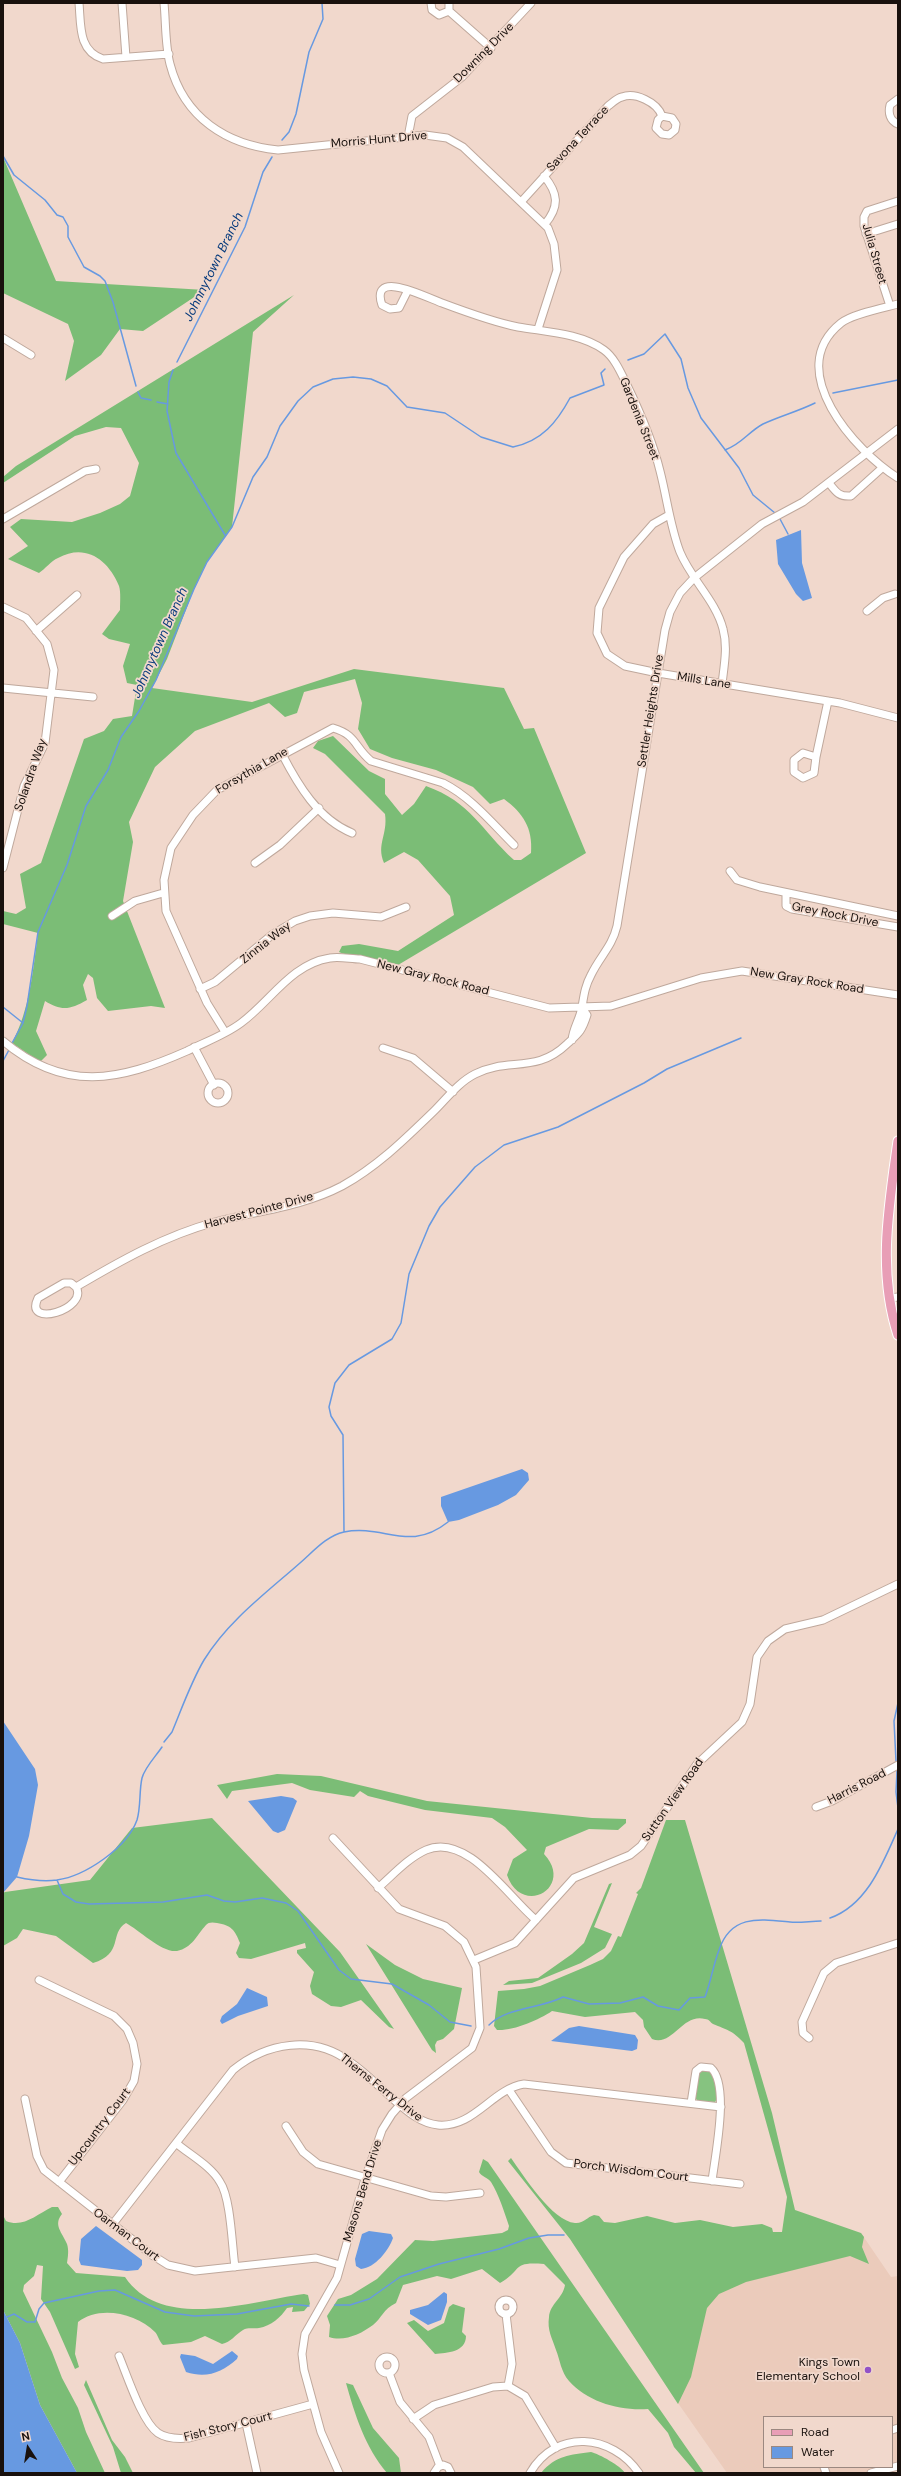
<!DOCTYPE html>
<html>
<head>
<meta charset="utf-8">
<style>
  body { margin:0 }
  #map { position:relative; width:901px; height:2476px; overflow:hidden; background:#f1d8cc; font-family:"DM Sans",sans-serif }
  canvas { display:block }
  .frame { position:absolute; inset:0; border:4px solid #19110d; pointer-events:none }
  .legend { position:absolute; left:763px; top:2416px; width:130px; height:52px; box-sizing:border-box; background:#f1d8cc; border:1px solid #9b8880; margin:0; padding:5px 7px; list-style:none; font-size:12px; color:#19110d }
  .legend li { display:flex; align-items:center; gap:8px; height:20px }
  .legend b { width:20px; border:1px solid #9b8880 }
  .north { position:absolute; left:8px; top:2428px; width:40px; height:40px; -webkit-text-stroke:3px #f1d8cc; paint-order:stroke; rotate:348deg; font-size:11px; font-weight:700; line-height:16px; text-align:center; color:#19110d }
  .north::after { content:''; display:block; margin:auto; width:14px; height:18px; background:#19110d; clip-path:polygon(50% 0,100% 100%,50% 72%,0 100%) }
</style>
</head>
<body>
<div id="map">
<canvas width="901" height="2476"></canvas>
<div class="frame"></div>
<ul class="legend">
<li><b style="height:5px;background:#e89eb6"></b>Road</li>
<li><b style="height:11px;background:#6799e1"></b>Water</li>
</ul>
<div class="north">N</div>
</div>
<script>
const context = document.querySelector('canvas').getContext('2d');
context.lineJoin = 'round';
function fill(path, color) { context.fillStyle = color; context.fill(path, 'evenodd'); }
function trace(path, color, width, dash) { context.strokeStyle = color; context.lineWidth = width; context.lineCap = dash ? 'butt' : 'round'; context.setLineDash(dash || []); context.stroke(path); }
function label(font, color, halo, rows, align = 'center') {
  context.font = font + ' "DM Sans",sans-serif'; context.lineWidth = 3.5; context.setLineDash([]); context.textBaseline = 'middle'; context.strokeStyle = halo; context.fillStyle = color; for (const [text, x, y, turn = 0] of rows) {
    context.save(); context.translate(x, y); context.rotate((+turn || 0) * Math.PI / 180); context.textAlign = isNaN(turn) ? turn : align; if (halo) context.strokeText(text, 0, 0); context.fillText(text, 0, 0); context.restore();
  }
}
fill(new Path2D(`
  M861,2233L891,2277L898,2276V2473H727L673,2396L675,2294ZM764,2417H892V2467H764Z`), '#ebcbbb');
fill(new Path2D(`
  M701,2070H708C714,2076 721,2095 715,2102L698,2101L695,2098L697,2076Z`), '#86c380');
fill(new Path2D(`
  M3,157L56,281L205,290L143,331L120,329L101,355L65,381L74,341L68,324L3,293Z
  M294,295L253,332L232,527L207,562L194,589L167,659L152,688L252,702L354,669L504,688L524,729L534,728L586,853L398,965C388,962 343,955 339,952L342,946L359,944L398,951L454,915L450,896L418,860L404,852L384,863C376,844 388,835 385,814L325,754L313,748L318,741L333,736L369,771L385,779V794L402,815L414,804L426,786C471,802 481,830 514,860H521L531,853C533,828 523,813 504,799L490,804L473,787L436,770L392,758L370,749L358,729L362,703L355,679L304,692L297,713L285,717L269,703L195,731L155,767L129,822L133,842L123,901L165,1008L151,1006L108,1011L97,998L93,978L88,974L83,985L87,1000C70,1010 61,1011 45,1001L36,1031L47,1055L40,1062L12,1043C30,1009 33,970 38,933L3,924V911L16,914L26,908L20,874L41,863L84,739L104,731L113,719L132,716L137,685L127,683L123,666L130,644L109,639L102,634L120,610C120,603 121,592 119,586C108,559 85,543 58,558C51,561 45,569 39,573L8,559L28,546L10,527L21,519L72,522L100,513L120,504L130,496L139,463L121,428L106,427L75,436L3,483V477L16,466Z
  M277,1774L321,1776L427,1801L592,1818L626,1819V1823L618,1830L589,1829L546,1847L544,1854C575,1887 522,1918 507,1875L513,1859L527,1850L505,1827L492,1818L425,1810L368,1796L360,1791L354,1797L310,1790L292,1783L232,1791L227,1799L217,1785Z
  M212,1818L340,1952L394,2029L389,2027L361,2000L341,2007L331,2006L312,1994L310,1986L314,1972L297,1953V1950L306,1948L305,1943L251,1959L239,1958L236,1953L240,1943C235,1930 231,1925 217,1923C213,1922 208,1922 206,1925C197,1935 192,1948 177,1951C162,1953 139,1930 126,1923C109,1933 124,1954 93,1963L56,1936L23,1929L17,1938L3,1946V1893L5,1892L90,1880L132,1828Z
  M666,1820H685L772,2113L795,2210L861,2233L864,2237L862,2247L869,2264L850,2256L746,2282L719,2294L707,2308L691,2377L678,2404L570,2239L508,2161L511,2158C524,2176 552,2221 575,2223C583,2224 587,2217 594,2215L599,2216L604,2222L615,2223L647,2216L675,2223L700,2220L733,2227L762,2224L772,2228L773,2232H782L787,2197L744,2043C732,2030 727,2030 713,2024C710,2022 709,2019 705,2019C682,2013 673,2047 652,2039L644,2027L643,2020L635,2012L585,2017L552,2011C539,2020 513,2031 497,2030L494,2026L498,1991L524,1989L540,1986L590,1965L603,1959L611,1951L618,1936L621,1937L638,1894L636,1893L641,1888Z
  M612,1883L594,1927L612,1934L605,1948L581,1963L532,1983L503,1985L509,1981L538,1978L572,1954L584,1943L609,1884Z
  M366,1944L395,1965L423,1979L462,1988L454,2029L443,2039L437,2041L435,2045L436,2053L432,2050Z
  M483,2159L488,2162L704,2473H696L674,2447L668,2433L648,2409C619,2411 588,2402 569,2381C561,2372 560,2360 556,2350C552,2338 547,2330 549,2317C550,2304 563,2298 565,2285L544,2264C511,2261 523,2270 500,2283L482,2269L451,2279L437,2276L403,2285L396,2303C383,2309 382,2318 373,2325C361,2334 344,2342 329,2337L330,2325L327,2316L338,2299L351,2295L377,2279L415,2240L433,2241L502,2233L508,2230L509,2226C504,2211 499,2195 491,2182C487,2177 482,2177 479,2172Z
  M52,2207H58L62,2214C53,2225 62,2232 67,2244C69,2250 68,2257 67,2263L76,2273L125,2277C162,2332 251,2301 304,2294L308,2295L310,2304L304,2311L292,2312L293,2307L287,2308C281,2317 271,2326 259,2328C254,2329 248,2327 243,2330C235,2335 231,2342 222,2344L205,2336L191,2342L163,2345C159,2341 158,2335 155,2332C136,2313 99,2305 78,2322L75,2354L79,2367L75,2369L50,2312L41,2299L43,2266L37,2265L34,2276L24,2285L23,2291L52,2352L62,2378L78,2408L86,2432L105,2473H77L40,2405L20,2343L3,2310V2215L6,2221C23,2228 36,2215 52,2207Z
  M453,2304L465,2308L462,2332L466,2336C466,2352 447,2353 435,2354L407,2323L414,2320L428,2331L444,2323L449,2307Z
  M86,2380L112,2440L125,2457L133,2473H121L113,2447L84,2385Z
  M346,2383L353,2385L373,2428L399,2458L401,2473H387C365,2447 355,2415 346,2383Z
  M591,2452C599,2454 621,2466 625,2473H541C556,2455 570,2455 591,2452Z`), '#7bbd76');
fill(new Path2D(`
  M801,530L802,563L812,598L803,601L796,594L778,564L776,540Z
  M522,1469L528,1473L529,1480L516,1495L498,1505L459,1520L448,1522L441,1506V1497Z
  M3,1721L35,1769L38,1785L29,1836L17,1877L3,1893Z
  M281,1796L293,1798L297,1801L285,1830L278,1833L273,1831L248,1801Z
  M247,1988L267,1997L268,2006L238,2016L222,2024L220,2021L222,2016L237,2004Z
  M579,2026L635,2035L638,2040L637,2049L632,2051L551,2041L569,2028Z
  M96,2226L142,2260V2265L138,2270L127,2271L81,2265L79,2260L81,2239Z
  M369,2231L391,2234L393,2238C389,2250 375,2268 361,2269L356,2266L355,2259L362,2234Z
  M444,2292L447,2294V2302L441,2320L428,2325L410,2314V2310L428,2305Z
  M3,2310L20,2343L40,2405L77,2473H3Z
  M232,2351L238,2356L237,2359C222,2372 207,2379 186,2372L180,2357L181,2354L195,2356L213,2364Z`), '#6799e1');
trace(new Path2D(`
  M282,140L289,132L296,114L309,52L323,19L322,3
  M3,156L14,175L45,200L57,215L63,217L68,226V237L84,267L100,276L105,281L113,302L136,386
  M628,360L644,354L665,334L681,359L688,388L701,418L739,468L753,495L775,513
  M177,362L245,227L263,172L272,157
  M173,370L169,382L167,411L176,453L225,535
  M138,392L141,398L151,400
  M833,393L898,380
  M157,402L168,404
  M725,450C742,444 748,432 763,424C780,416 799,411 815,403
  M780,519L788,534
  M3,1007L23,1023
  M11,1045L23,1023L27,1006L38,932L67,865L86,806L108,770L121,737L139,711L156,680L194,589L207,562L232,527L253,477L267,457L280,426L298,401L313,387L333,379L353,377L371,379L387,386L407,407L445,413L481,437L513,447C542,441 557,422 570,398L604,385L601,373L605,369
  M3,1061L10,1048
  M344,1532L343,1435L331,1416L329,1407L335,1383L349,1365L392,1339L401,1323L409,1274L429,1226L440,1207L475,1167L504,1145L558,1127L644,1083L667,1069L741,1038
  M164,1742L172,1732C182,1708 191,1682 204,1660C228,1621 266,1593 300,1563C313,1552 326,1536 344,1532C384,1524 409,1553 448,1522
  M896,1761L894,1721L898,1703
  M897,1771L896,1792L898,1808
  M17,1877C30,1880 43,1882 57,1880C85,1876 127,1848 137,1820C141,1807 139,1791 142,1778C145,1767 156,1756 162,1747
  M57,1880L63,1894L76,1902L89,1904L163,1902L207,1895L224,1901L235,1902L262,1898L286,1903L298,1911L339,1970L351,1979L392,1984L429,2005L450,2022L471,2026
  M830,1918C867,1905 883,1863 898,1829
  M489,2025C507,2007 540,2009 563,1997L589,2004L620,2003L643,1997L658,2006L679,2010L690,1998L705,1997C711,1981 713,1966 719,1950C731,1914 760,1919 790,1922C800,1923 811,1921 821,1921
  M335,2305H350L369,2299L400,2277L439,2264L499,2249L529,2238L548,2235H564
  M7,2317L14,2314L27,2322H35L39,2309L44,2303L99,2291L115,2290L165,2312L194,2316L237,2314L291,2304L309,2306`), '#6799e1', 1.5);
const minor = new Path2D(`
  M79,3C81,25 78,51 103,59L169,54
  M122,3L126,57
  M164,3C166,23 165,45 170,64C184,118 227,145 278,150L425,135L447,138L463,147L548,228L554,244L557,270L538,329
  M431,3L432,10L439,15L449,11V3
  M449,11L491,48
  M898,99L890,105C888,113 890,121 898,124
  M408,137L412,116L462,77L531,3
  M544,176C558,193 560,206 545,224
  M521,202L608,106C612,103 617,98 622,97C635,92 657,102 662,116L658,120L656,128L662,134L669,135L675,130L676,124L672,118L662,116
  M866,234L898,224
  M408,290L399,308L390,309L382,305C369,267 430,299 442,303C466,312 493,322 518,327C546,332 580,333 604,350C615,358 621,373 627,385C640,412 653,442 660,471C667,498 670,526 680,552C691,579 716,601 723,629C728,647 724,666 722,684
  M898,304C883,308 852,314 841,323C782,370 855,451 898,478
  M890,306L864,226V217L867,211L898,201
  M3,338L31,355
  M829,483C836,492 839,497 851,496L882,468
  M669,515L653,524L624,557L599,608L597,633L607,654L625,666L658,673L840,703L898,718
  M3,519L85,471L96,469
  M3,607L26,618L47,644L54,670L45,743L24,786L3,868
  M867,611L883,598L895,594
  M36,631L77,595
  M3,688L93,697
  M282,754C298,785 318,819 352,833
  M816,757L814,773L803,778L794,772V760L803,753L816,757L828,701
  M255,863L280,845L319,808
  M730,871L737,880L760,887L898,916
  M786,893V906L792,909L898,927
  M112,916L135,901L163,893
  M200,989L215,982L273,934L295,921L310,916L333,913L381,917L406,907
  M225,1032L207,1003L166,911L164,880L171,848L193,815L217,790L333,728C357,735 354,747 371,761L443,783C471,797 492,823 514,845
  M572,1040C573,1028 580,1019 582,1007C584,995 585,986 591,975C600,956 612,947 617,926L665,630L670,612L680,593L694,578L762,524L803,502L898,429
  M3,1041C65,1093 119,1081 187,1051C205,1042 225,1035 241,1023C271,1001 291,964 330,958C339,956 351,959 360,959L549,1008L611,1006L701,978L742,971L898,995
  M194,1047L214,1085
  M383,1048L413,1058L453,1092
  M208 1093a10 10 0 1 1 20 0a10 10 0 1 1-20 0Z
  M76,1287C89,1309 23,1329 38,1298L64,1283H71L76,1287C120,1261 164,1236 215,1222C257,1211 302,1207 342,1186C378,1166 405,1139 435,1110C447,1098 459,1082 475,1074C508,1057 536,1074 567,1044C579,1033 582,1031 587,1015L582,1008
  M890,1298L898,1297
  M816,1807L832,1801L898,1765
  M333,1838L399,1909L445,1926L464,1942L476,1967L480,2028L472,2048L406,2098L392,2114L382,2130L365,2179L337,2278L305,2334L302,2354L304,2370L321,2432L339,2473
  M378,1888C393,1875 408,1858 426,1850C467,1832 508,1897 536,1920
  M474,1960L515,1943L574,1878L630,1855L641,1846L697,1764L742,1722L750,1704L757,1657L768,1641L785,1629L823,1620L898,1584
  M39,1980L114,2016L127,2029L133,2043L137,2064L134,2081L123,2100L59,2182
  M809,2038L803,2033L802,2022L824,1973L836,1963L898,1943
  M509,2090L551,2152L566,2163L740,2184
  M25,2099L37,2156L44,2170L152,2255L168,2265L195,2271L316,2258L340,2265
  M691,2103L696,2071L701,2067L711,2068C730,2085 715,2156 712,2181
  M286,2126L303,2152L318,2164L431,2196L446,2197L480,2193
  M176,2143C190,2155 211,2166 220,2182C231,2198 232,2247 235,2267
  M112,2225L233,2070C266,2043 313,2034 350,2062C365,2072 378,2086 392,2098C406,2110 419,2123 438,2125C474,2128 492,2089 524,2084L721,2107
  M499 2307a7 7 0 1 1 14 0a7 7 0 1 1-14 0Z
  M506,2314L512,2364L508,2386
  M119,2356C127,2375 142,2422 158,2433C167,2439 178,2439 189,2438L313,2404
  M379 2365a8 8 0 1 1 16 0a8 8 0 1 1-16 0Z
  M389,2373L400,2402L429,2437L440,2466
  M413,2419L434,2405L493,2387L508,2386L525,2396L556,2448
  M246,2423L257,2473
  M892,2430L898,2428
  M824,2467L826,2473
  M434,2473L438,2467L443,2465L448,2467L451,2473
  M530,2473C556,2428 612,2434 639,2473
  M871,2473L898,2466`);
const major = new Path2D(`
  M898,1141C889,1205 877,1271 898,1335`);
trace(minor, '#bfa89c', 9);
trace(major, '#fff', 11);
trace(minor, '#fff', 7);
trace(major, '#e89eb6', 9);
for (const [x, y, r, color] of [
  [868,2370,4,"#9252c7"]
]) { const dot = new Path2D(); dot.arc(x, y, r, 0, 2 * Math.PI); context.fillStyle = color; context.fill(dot); trace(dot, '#f1d8cc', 1.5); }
label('12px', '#19110d', '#f1d8cc', [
  ["Downing Drive",484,53,-45],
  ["Savona Terrace",578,139,-47],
  ["Morris Hunt Drive",379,140,-5],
  ["Julia Street",874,254,74],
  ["Gardenia Street",639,419,68],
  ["Mills Lane",704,681,9],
  ["Settler Heights Drive",651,711,-81],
  ["Forsythia Lane",252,771,-30],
  ["Solandra Way",31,775,-71],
  ["Grey Rock Drive",835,915,11],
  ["Zinnia Way",266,943,-38],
  ["New Gray Rock Road",433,978,14],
  ["New Gray Rock Road",807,981,9],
  ["Harvest Pointe Drive",259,1211,-15],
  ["Harris Road",857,1787,-27],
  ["Sutton View Road",673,1800,-55],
  ["Therns Ferry Drive",381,2088,38],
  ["Upcountry Court",100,2127,-53],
  ["Porch Wisdom Court",631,2171,7],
  ["Masons Bend Drive",363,2191,-73],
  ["Oarman Court",126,2235,37],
  ["Fish Story Court",228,2427,-14]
]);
label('12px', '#19110d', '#f1d8cc', [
  ["Kings Town",860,2363],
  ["Elementary School",860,2377]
], 'right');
label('italic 13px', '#083b7c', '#f1d8cc', [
  ["Johnnytown Branch",214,267,-64],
  ["Johnnytown Branch",160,643,-66]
]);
</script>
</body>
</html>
